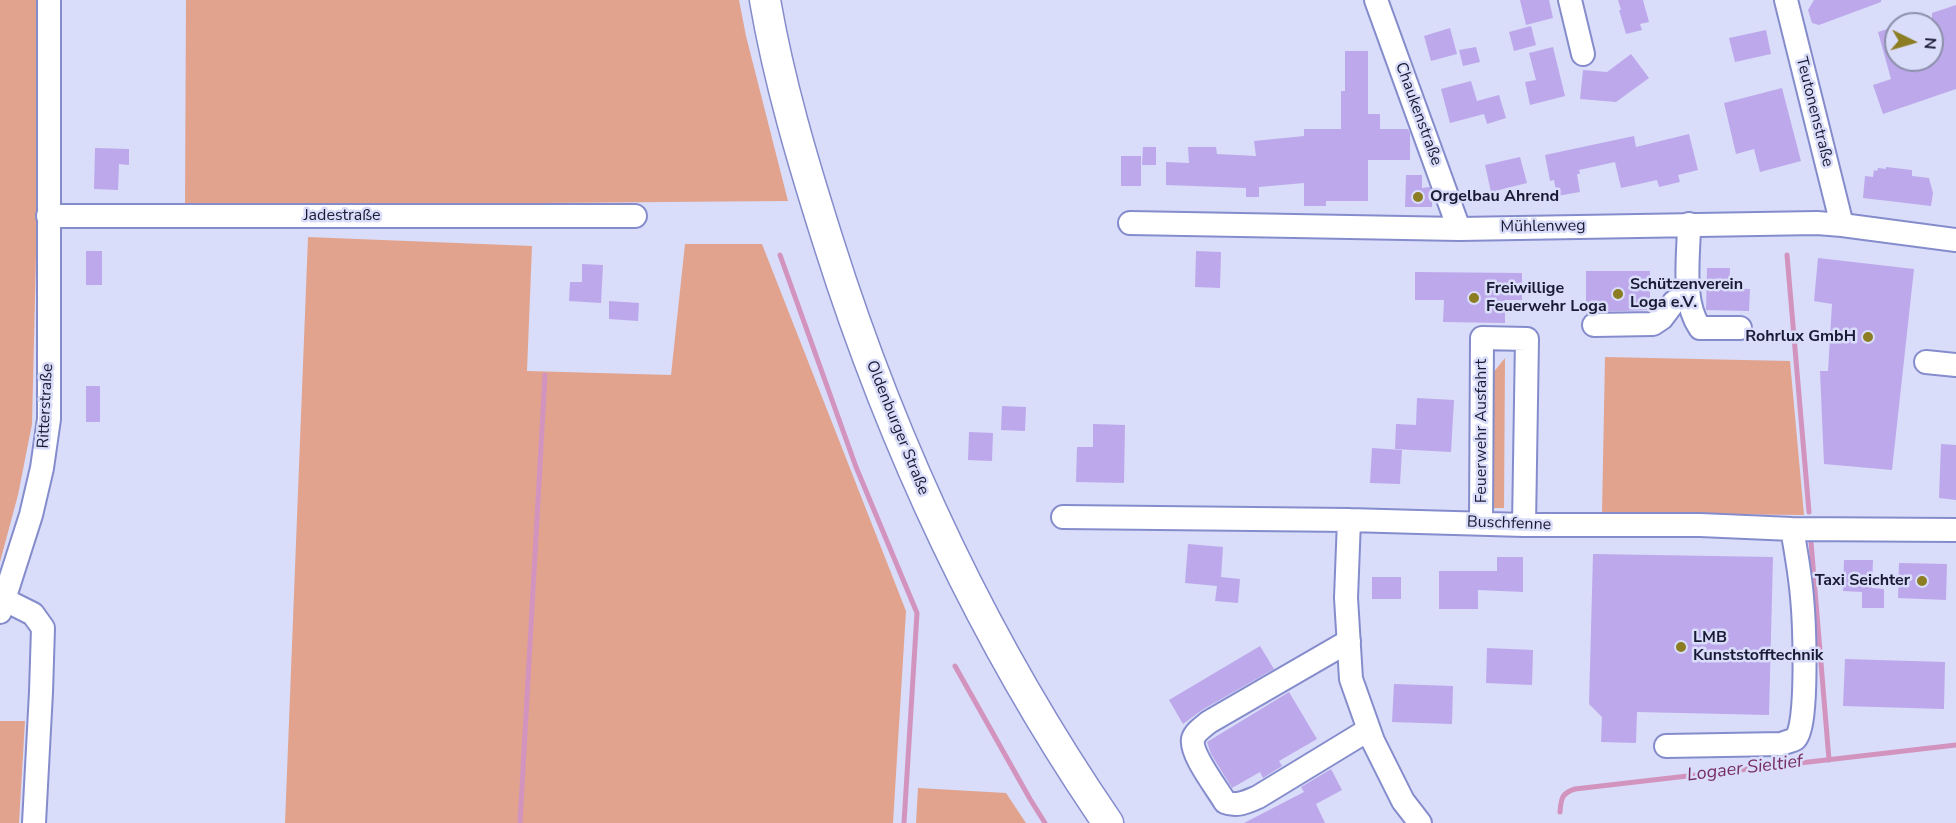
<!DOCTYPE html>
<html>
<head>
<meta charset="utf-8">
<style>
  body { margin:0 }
  #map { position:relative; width:1956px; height:823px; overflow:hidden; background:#d9ddf9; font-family:"Nunito Sans",sans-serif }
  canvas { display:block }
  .north { position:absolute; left:1884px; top:12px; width:60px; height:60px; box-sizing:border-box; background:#d9ddf9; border:2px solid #8c8faa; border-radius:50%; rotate:95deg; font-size:16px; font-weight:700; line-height:24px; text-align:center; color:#191a34 }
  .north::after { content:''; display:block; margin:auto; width:21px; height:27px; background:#8c7c22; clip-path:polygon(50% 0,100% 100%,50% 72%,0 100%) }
</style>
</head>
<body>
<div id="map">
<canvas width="1956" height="823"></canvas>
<div class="north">N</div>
</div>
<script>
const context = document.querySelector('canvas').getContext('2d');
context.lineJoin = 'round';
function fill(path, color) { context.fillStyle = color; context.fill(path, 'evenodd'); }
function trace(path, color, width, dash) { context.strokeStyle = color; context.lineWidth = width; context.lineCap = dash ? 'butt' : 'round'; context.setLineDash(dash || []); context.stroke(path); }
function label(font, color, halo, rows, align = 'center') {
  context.font = font + ' "Nunito Sans",sans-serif'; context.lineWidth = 5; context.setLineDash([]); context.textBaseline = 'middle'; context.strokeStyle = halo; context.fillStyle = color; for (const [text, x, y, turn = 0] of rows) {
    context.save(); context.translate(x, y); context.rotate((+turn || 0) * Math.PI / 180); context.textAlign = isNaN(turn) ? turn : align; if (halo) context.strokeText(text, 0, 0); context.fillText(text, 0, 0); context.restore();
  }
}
fill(new Path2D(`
  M0,0H36L37,214L32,424L18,495L0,562Z
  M186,0H739L746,36L788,201L422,204L340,207L185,206Z
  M308,237L532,246L527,371L671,375L685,244H762L906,611L893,823H285Z
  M1605,357L1790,361L1804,515L1602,513Z
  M1505,358L1504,508H1490L1492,374Z
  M0,721H25L19,823H0Z
  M918,788L1006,793L1026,823H916Z`), '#e2a38e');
trace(new Path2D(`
  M780,255L856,467L917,613L904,823
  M1787,255L1809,512
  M1811,542L1829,760
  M955,666L1030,799L1045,823
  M1560,812C1561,798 1562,793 1575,789L1956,745
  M520,823L545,375`), '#d294be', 5);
fill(new Path2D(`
  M1520,0H1549L1553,18L1526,25Z
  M1618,0H1643L1649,22L1640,24L1642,30L1626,34L1619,10H1621Z
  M1814,0H1881V2L1819,25L1812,23L1808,10Z
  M1956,5V89L1883,114L1873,85L1891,79L1878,32L1896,26V60H1932V13Z
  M1531,26L1536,45L1514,51L1509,32Z
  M1450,28L1457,54L1431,61L1424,36Z
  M1766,30L1771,54L1735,62L1729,38Z
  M1476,47L1480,62L1463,66L1459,50Z
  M1553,47L1565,96L1530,105L1525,82L1536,80L1529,53Z
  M1345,51H1368V114H1380V129H1408L1410,133V160H1368V201H1326V206H1304V183L1259,187V197H1246V188L1166,185V162L1189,163L1188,147H1216L1217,154L1256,156L1254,141L1304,136V129H1341V91H1345Z
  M1631,54L1649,78L1616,102L1580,99L1583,70L1607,72Z
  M1471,81L1477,101L1499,95L1506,118L1487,124L1484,114L1450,123L1441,89Z
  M1782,88L1801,161L1760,172L1754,149L1736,154L1724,103Z
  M1689,134L1698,170L1678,175L1680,182L1659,187L1657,180L1621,188L1615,162L1579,170L1580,174H1577L1580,192L1557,196L1554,180L1550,181L1545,155L1634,136L1636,147Z
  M1143,147H1156V165H1142Z
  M95,148L129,149V165L119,164L118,190L94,189Z
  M1121,156H1141V186H1121Z
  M1520,157L1527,183L1491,192L1485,165Z
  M1886,167L1912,170V176L1929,178L1933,193L1931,206L1863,198L1865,176L1873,177L1874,170L1877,171L1878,168L1886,169Z
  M1406,175H1422V188L1430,187L1432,194V207H1405Z
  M86,251H102V285H86Z
  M1196,251L1221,252L1220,288L1195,287Z
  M1818,258L1914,269L1892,470L1824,464L1820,371H1828L1832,304L1814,301Z
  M582,264L603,265L601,303L569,301L570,282H582Z
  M1707,268H1730L1729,288L1750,289L1749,311L1706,310Z
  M1586,271H1650V310L1594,312L1586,314Z
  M1415,272L1522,273V300H1505V323L1443,322L1444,300H1415Z
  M609,301L639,303L638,321L609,319Z
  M86,386H100V422H86Z
  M1417,398L1454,400L1451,452L1395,449L1396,424L1416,425Z
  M1002,406L1026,407L1025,431L1001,430Z
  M1093,424L1125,425L1124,483L1076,482L1077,447H1093Z
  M969,432L993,433L992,461L968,460Z
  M1941,444L1956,445V500L1939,498Z
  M1372,448L1402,450L1400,484L1370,483Z
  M1188,544L1223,547L1221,577L1240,579L1238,603L1215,601L1217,586L1185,583Z
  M1593,554L1773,557L1769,715L1637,712L1636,743L1601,742L1602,717L1589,704Z
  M1497,557H1523V592L1478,590V609H1439V571H1497Z
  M1844,560H1873L1872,588L1884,589V608H1862V592L1843,591Z
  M1899,563L1947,564L1946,600L1898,598Z
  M1372,577H1401V599H1372Z
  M1260,646L1274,669L1202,710L1183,724L1169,700Z
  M1487,648L1533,650L1532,685L1486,683Z
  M1845,659L1945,662L1944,709L1843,706Z
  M1394,684L1453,686L1452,724L1392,722Z
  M1289,692L1317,739L1279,761L1282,766L1263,778L1260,772L1232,788L1211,754L1207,742Z
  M1331,769L1342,790L1316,804L1325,823H1244L1304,792L1301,787Z`), '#bda8eb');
const minor = new Path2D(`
  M1376,0L1459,229
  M1570,0L1583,54
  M1786,0L1842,225
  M48,216H635
  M1130,223L1459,229L1817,223L1842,225L1956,240
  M1689,224C1689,255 1681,301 1700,328H1740
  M1594,325L1653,324L1662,318L1674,302L1688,295
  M1926,362L1956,365
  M1063,517L1349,520L1524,525H1700L1792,529L1956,530
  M1349,520L1346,598L1351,679L1373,741L1403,801L1420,823
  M1481,523L1482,338L1527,339L1524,525
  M5,600L33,614L43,628L41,692L34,823
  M0,612L31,515L42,468L49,419V0
  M1349,641L1209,722C1203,727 1195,732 1193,739C1190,754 1217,788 1225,802C1237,807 1246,802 1258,797L1368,730
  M1666,746L1782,744C1785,742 1792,741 1795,739C1809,728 1804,618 1802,597C1800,574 1796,551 1792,529`);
const major = new Path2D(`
  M765,0C779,82 803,162 828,241C893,447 986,645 1108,823`);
trace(minor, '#858ccc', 26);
trace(major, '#858ccc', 33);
trace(minor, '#fff', 22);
trace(major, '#fff', 30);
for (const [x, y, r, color] of [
  [1418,197,6,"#8c7c22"],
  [1618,294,6,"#8c7c22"],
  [1474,298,6,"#8c7c22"],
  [1868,337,6,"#8c7c22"],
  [1922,581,6,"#8c7c22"],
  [1681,647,6,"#8c7c22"]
]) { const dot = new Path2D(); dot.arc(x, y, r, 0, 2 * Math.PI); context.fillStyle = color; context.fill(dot); trace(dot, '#d9ddf9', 2); }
label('16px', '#191a34', '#d9ddf9', [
  ["Teutonenstraße",1814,112,76],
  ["Chaukenstraße",1418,114,70],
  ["Jadestraße",342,216],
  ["Mühlenweg",1543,227,-1],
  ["Ritterstraße",46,406,-87],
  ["Oldenburger Straße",897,428,68],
  ["Feuerwehr Ausfahrt",1482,431,-90],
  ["Buschfenne",1509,524,2]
]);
label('bold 16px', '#191a34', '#d9ddf9', [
  ["Orgelbau Ahrend",1430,197],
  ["Schützenverein",1630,285],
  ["Loga e.V.",1630,303],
  ["Freiwillige",1486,289],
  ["Feuerwehr Loga",1486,307],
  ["Rohrlux GmbH",1856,337,"right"],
  ["Taxi Seichter",1910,581,"right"],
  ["LMB",1693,638],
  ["Kunststofftechnik",1693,656]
], 'left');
label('italic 18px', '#762d63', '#d9ddf9', [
  ["Logaer Sieltief",1745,769,-7]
]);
</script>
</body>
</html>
